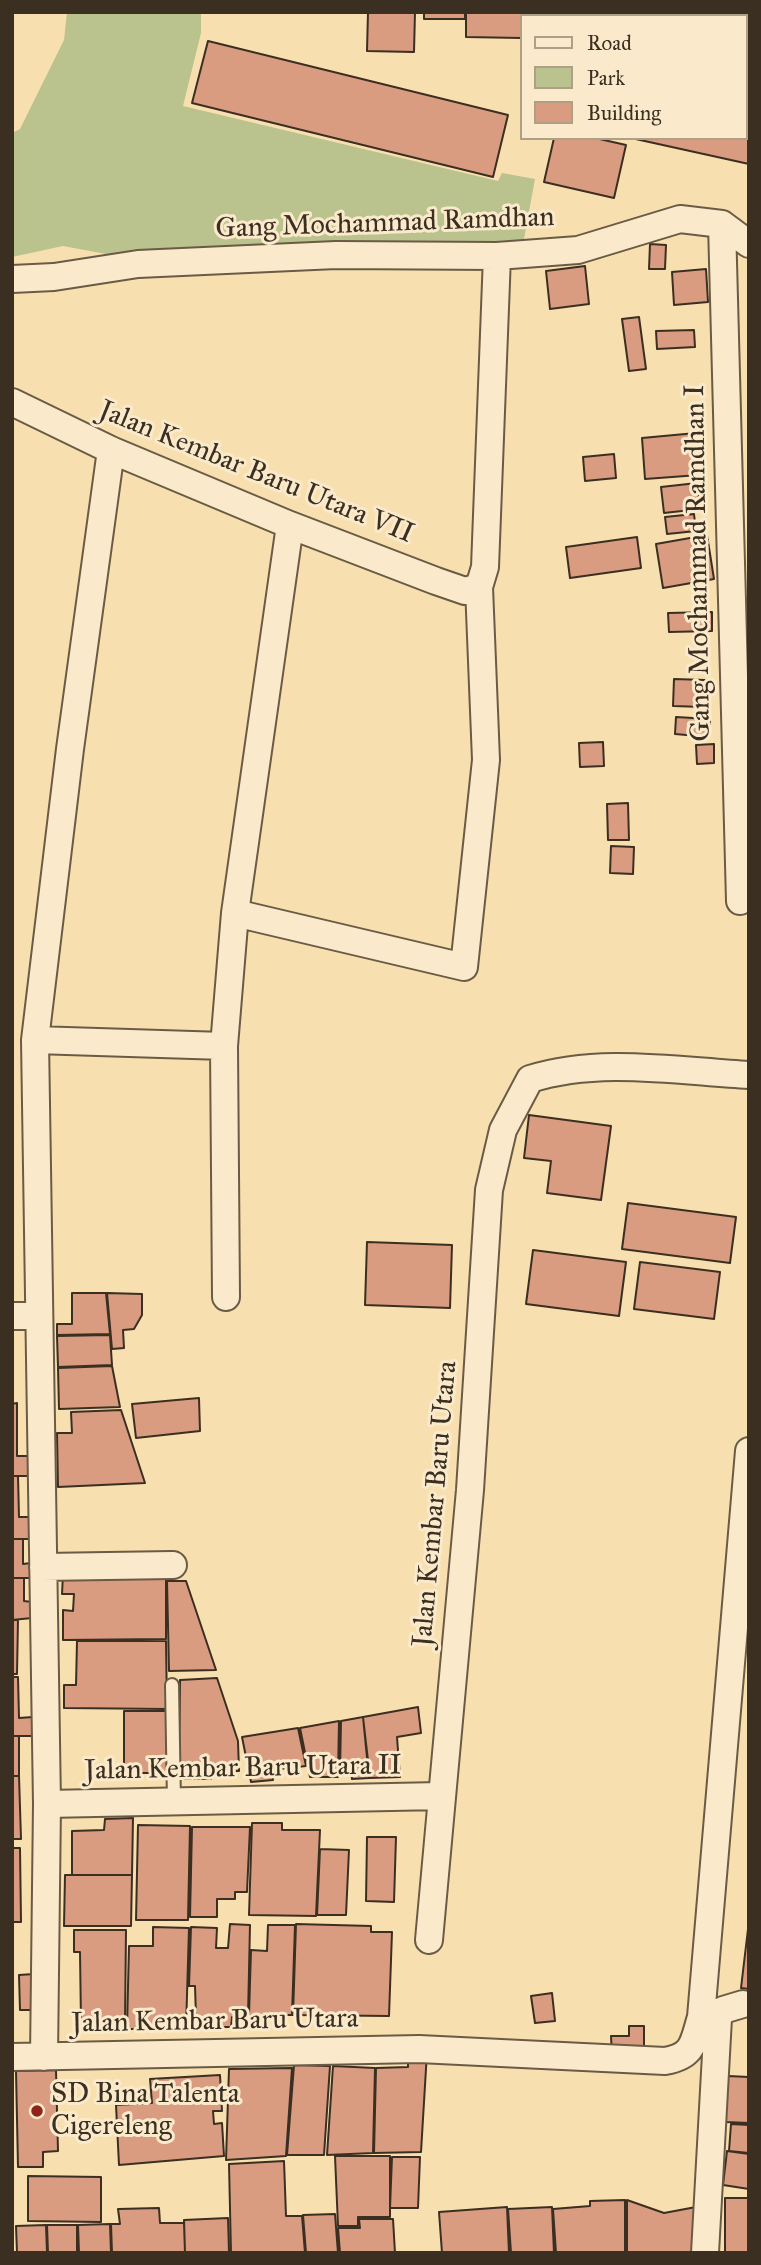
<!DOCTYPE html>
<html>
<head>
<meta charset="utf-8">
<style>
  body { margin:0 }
  #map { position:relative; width:761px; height:2265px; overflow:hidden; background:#f8dfaf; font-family:"IM FELL Great Primer",serif }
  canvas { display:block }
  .frame { position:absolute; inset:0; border:14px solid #3b2f22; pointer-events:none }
  .legend { position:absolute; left:520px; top:14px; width:228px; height:126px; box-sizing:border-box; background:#faeacb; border:2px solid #ae9f87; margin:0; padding:9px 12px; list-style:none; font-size:21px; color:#3b2f22 }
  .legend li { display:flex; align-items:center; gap:14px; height:35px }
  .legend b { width:35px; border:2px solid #ae9f87 }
</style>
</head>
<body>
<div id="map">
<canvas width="761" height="2265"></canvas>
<div class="frame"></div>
<ul class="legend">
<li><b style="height:9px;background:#faeacb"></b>Road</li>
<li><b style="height:19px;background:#bac28d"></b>Park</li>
<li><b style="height:19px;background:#d99c81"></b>Building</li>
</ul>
</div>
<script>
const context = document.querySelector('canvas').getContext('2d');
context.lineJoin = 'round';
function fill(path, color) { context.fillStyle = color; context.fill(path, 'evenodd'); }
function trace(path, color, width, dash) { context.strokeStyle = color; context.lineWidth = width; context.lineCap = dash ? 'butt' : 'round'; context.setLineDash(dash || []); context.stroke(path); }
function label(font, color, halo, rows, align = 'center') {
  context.font = font + ' "IM FELL Great Primer",serif'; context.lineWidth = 6; context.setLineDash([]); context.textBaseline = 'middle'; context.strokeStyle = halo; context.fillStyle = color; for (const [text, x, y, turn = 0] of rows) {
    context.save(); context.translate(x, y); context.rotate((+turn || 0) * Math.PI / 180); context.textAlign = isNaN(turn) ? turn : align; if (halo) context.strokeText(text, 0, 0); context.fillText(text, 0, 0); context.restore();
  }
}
fill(new Path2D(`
  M67,12H201V33L183,106L498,181L502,173L535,179L523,244L117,256L63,246L12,257V133L20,129L64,40Z`), '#bac28d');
const building = new Path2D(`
  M368,12H415L414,52L367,51Z
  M424,12H465V19H424Z
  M466,12H522L521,38L466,37Z
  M528,12H599V16H528Z
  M651,12H705V16H651Z
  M208,41L508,115L493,177L192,103Z
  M745,81L749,82V164L631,138H745Z
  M554,138H595L626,145L614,198L544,182Z
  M650,244L666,245L665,269H649Z
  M585,266L589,304L550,309L546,271Z
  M706,269L708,302L674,305L672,272Z
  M639,317L646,369L629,371L622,319Z
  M694,330L695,347L657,349L656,331Z
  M696,433L699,475L645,479L642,438Z
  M614,454L616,478L585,481L583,457Z
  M697,483L700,509L664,513L661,487Z
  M694,514L696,531L667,534L665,517Z
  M707,535L714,579L663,588L656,544Z
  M637,537L641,568L570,578L566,547Z
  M712,612V631L669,632L668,613Z
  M674,679L705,680L704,707L673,706Z
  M676,717L710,719L709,737L675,734Z
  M603,742L604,766L580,767L579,743Z
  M714,744V763L697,764L696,745Z
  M628,803L629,840H608L607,804Z
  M611,846L634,847L633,874L610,873Z
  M529,1115L611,1126L601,1200L547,1193L551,1161L524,1158Z
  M628,1203L736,1217L730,1263L622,1249Z
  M367,1242L452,1245L450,1308L365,1305Z
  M533,1250L626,1262L619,1316L526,1304Z
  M640,1262L720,1272L714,1319L634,1309Z
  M72,1293H106L110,1334L57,1335V1324H72Z
  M107,1293L142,1294V1315L134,1329L123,1330L124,1348L112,1349Z
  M110,1335L112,1365L58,1367L57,1336Z
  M112,1366L120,1407L59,1409L58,1368Z
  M199,1398L200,1431L136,1438L132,1404Z
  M17,1403V1456H30V1476H12V1404Z
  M121,1410L145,1483L58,1487L57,1433H72L71,1412Z
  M12,1476H18L19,1517H31V1539H12Z
  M12,1539H23V1564L31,1563V1578H12Z
  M166,1572V1639L63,1640V1610L73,1611L74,1594H62L63,1574Z
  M12,1578H24V1601L32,1602V1618L12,1620Z
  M167,1581H186L216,1670L169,1671Z
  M12,1620H18L17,1674H12Z
  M77,1641H166L167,1709L64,1708V1685H76Z
  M12,1677H18L19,1718L33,1717V1736H12Z
  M217,1678L238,1741L239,1771H211V1779H179L180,1680Z
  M418,1707L421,1733L397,1737L400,1777L370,1778L363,1717Z
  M124,1711H166L167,1773H124Z
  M363,1717L369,1778L352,1779L351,1772H340L341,1721Z
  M339,1721L338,1777H310L300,1728Z
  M298,1728L306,1766L271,1770L273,1780L251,1782L242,1737Z
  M12,1736H19V1776H12Z
  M12,1776H19L21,1839H12Z
  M133,1818L132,1875H72V1831L104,1830L105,1819Z
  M252,1823H282V1830H320L316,1916L249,1915Z
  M138,1825L190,1826L188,1920H136Z
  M192,1827H250L247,1892H235V1899H217V1917H190Z
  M367,1837H396L394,1902L366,1901Z
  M12,1848H20L21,1922H12Z
  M320,1849L349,1850L346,1915H317Z
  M65,1875H132L131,1926H64Z
  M230,1924L250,1925L248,2017H232L231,2027H216L217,2018L196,2017L195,1986H189L191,1927L217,1928L216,1948H228Z
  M296,1924L371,1926V1932H392L389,2016L293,2015Z
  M268,1925H295L292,2015H249L251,1950L267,1951Z
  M153,1927L189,1928L186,2029H127L129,1946H153Z
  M748,1929L749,1930V1989L741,1988Z
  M74,1930H126L125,2023H81L80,1952H74Z
  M34,1974L33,2010H20L19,1975Z
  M552,1993L555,2021L535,2023L531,1996Z
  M629,2026H644V2054L612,2055L611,2036H629Z
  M427,2052L421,2152L374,2153L376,2068L408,2067V2053Z
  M294,2065L330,2066L324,2155H287Z
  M333,2066L375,2068L373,2153L327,2155Z
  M292,2068L286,2156L226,2160L229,2069Z
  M56,2070L58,2151L43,2152V2167H18L16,2071Z
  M220,2075L222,2111H213L214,2124L222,2123L224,2156L119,2165L116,2105L152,2103L150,2079Z
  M728,2076L749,2077V2123L725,2122Z
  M731,2124L749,2125V2153L729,2151Z
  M727,2151L749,2154V2189L723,2185Z
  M335,2156H390V2217H358V2226H338Z
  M392,2157H420L418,2208H390Z
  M284,2161L286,2216H302L305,2253H231L229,2164Z
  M28,2176L101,2177V2222L28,2221Z
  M725,2198H749V2253H725Z
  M625,2200V2253H556L553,2209L590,2206V2201Z
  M627,2200L664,2213L696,2207V2253H627Z
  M507,2207L509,2253H442L439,2212Z
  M552,2207L554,2253H511L508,2209Z
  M159,2208L160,2223H184L185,2253H112L111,2224H120L118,2209Z
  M335,2214L338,2253H306L303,2215Z
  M228,2218L229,2253H185L184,2220Z
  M359,2219H393L395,2253H340L338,2228H360Z
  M110,2224L111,2253H79L78,2225Z
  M46,2225L47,2253H17L16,2226Z
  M47,2225H77V2253H48Z`);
fill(building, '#d99c81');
trace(building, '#3b2f22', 2);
const lane = new Path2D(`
  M172,1685L174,1802`);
const street = new Path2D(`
  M722,224L740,901
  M12,279L54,277L138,264L336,255L497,256L578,250L680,219L722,224L749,244
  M12,402L111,450L290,525L436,581L465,591L479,587
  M235,913L464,967L486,760L479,587L485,567L497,256
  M35,1040L224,1046
  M226,1297L224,1046L235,913L290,525
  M12,1316H38
  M43,1567L173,1565
  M47,1804L440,1796
  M429,1940L470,1490L489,1190L503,1130L530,1079C599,1057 677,1071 749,1075
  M12,2057L419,2049L665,2061C694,2056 693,2043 701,2017L749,1451
  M44,2057L47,1804L35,1040L70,749L111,450
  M705,2253L718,2018L723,2010L743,2004`);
trace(lane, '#6a5b45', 16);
trace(street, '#6a5b45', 30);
trace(lane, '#faeacb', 12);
trace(street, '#faeacb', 26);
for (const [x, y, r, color] of [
  [37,2111,7,"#8f2418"]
]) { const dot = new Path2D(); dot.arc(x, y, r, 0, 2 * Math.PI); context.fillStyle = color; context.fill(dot); trace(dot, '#faeacb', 2.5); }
label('28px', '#3b2f22', '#faeacb', [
  ["Gang Mochammad Ramdhan",385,224,-2],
  ["Jalan Kembar Baru Utara VII",256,473,22],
  ["Gang Mochammad Ramdhan I",699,563,-91],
  ["Jalan Kembar Baru Utara",436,1504,-85],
  ["Jalan Kembar Baru Utara II",243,1769,-1],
  ["Jalan Kembar Baru Utara",215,2022,-1]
]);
label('28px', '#3b2f22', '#faeacb', [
  ["SD Bina Talenta",51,2095],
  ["Cigereleng",51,2127]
], 'left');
</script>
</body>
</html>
